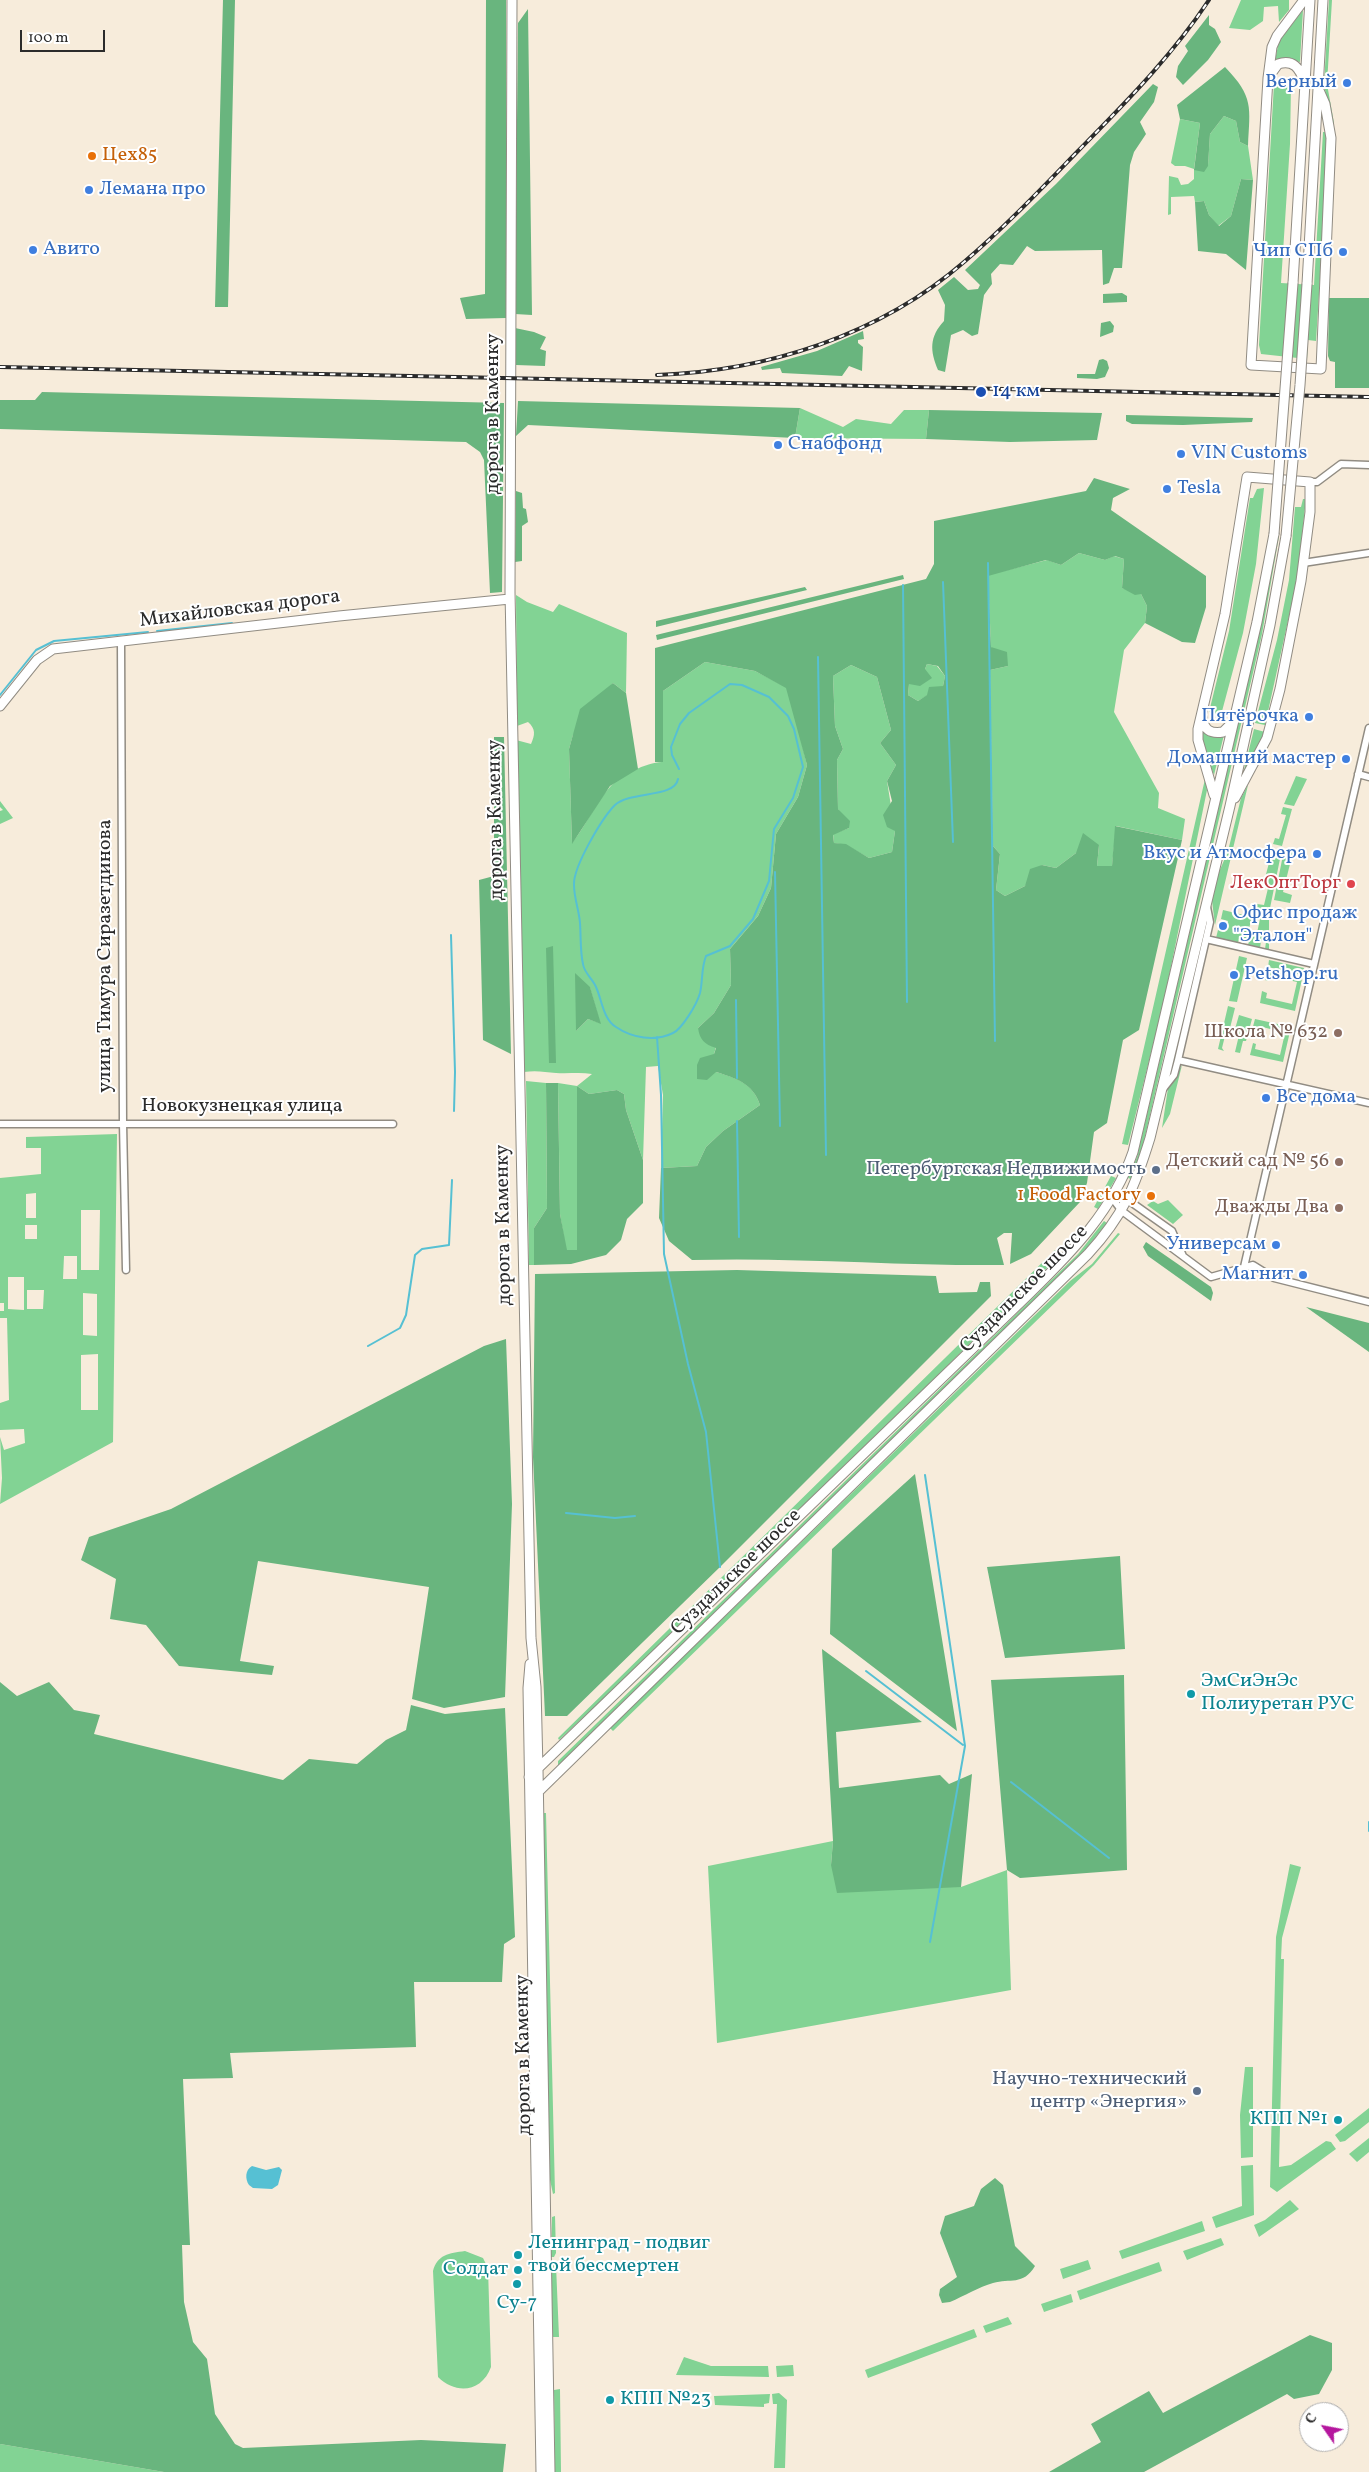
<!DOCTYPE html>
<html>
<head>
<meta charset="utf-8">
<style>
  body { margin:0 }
  #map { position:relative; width:1369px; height:2472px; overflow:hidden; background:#f7ecdb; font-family:Vollkorn,serif }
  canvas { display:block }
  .north { position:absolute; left:1299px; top:2402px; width:50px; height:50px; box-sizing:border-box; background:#fff; border:1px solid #aaa; border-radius:50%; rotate:303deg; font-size:14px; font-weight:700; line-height:20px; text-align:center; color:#2b2b2b }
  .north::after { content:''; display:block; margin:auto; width:18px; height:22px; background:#b5179e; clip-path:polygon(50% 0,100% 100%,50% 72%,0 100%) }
  .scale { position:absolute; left:20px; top:30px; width:85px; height:22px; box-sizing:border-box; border:2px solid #2b2b2b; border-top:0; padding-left:6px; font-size:15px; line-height:18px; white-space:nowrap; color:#2b2b2b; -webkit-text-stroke:4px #fff; paint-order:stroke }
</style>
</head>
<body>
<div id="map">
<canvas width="1369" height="2472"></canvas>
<div class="north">С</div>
<div class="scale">100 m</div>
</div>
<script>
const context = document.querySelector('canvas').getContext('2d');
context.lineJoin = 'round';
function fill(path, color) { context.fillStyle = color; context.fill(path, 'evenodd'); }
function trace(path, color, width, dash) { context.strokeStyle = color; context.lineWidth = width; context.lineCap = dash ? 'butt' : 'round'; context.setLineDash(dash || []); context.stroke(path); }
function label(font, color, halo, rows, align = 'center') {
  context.font = font + ' Vollkorn,serif'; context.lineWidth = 4; context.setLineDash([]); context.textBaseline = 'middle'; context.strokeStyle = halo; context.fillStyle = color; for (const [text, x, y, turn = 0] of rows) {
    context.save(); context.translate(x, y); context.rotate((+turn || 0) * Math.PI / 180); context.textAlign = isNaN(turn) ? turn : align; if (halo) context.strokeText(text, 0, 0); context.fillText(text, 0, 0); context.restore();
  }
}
fill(new Path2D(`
  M1241,0H1289V10L1279,22L1278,6L1264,7L1263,21L1250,30L1229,28Z
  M1329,0H1332L1327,84L1334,123L1331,124L1324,84Z
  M1303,10L1300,62L1282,58L1275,60L1279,41Z
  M1274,84H1291L1290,144L1281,283L1314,285L1323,132H1326L1328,154L1316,341L1308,340L1307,359L1261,354L1259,345Z
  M1224,116L1236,121L1240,142L1248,146L1253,180L1241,179L1231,216L1218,226L1209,215L1204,201L1195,202L1194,196L1171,197V214L1168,215L1169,176L1178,178L1181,185L1188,184L1194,179V169L1185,166H1175L1171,163L1180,119L1200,123L1194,169L1208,165L1210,134Z
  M800,408L843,427L856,419L891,424L904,410H929L926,439L795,438Z
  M1264,488L1256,564L1243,633L1221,715L1209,712L1229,631L1250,498H1253L1257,489Z
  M1303,499H1306L1297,580L1265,725L1255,723L1277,640L1289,580L1295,507H1301Z
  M1276,536H1279L1262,634L1140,1158L1131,1179L1128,1178L1137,1157L1259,634Z
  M1079,553L1105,560L1114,556L1124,559L1122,588L1141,594L1147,606L1145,623L1124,650L1114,712L1159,793L1158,808L1185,819L1182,840L1116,826L1112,866H1097L1099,845L1076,853L1056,868L1042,865L1025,886L1005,896L996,890L1000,854L993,846L990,670L1008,666L991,647L988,575L1047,560L1061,565Z
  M516,595L527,602L553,612L559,604L627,633L626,693L613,683L573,735L569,749L572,843C586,826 595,803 610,787C619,776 649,761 663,762V691L705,662L755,671L786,687L798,675L792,702L807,765L798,797L776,834L771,888L758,916L730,949L731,985L714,1013L698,1028L716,1047L714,1054L716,1072C736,1078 753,1083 760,1105L723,1131L706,1147L697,1166L661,1168L663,1095L658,1066L646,1067L643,1160L626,1110L624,1094L617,1090L589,1094L577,1086V1250H566L560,1214L558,1083L577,1086L592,1074C580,1072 568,1074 556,1073C545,1072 536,1070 524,1072L516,740L531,744C535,735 536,729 528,722L517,726ZM590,988L600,1023L588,1019L576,1031Z
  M927,664L937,666L945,676L943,686L918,701L908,695L909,683L925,669Z
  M851,665L877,677L891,730L880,743L896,765L887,781L895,831L892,852L869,858L846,845L834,843L833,834L849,828L838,809L837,760L843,749L835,726L833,676Z
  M1254,729L1265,732L1242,778Z
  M1203,731L1224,735L1214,775L1201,740Z
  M1296,776L1307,779L1294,806L1284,804Z
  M1205,779L1207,790L1164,1001L1128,1145L1122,1144Z
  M1248,785L1215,925L1212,901L1219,872L1228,851L1241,798Z
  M0,801L13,818L0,824V811L3,810L0,807Z
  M1283,807L1292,809L1282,846L1273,844L1275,838L1279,839L1286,815L1281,814Z
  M1278,848L1282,849L1269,913V950L1265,949L1266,942L1261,941L1260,948L1248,945L1251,932L1257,933L1260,919L1254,917L1257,904L1264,905L1269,884L1264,882L1270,859L1275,860Z
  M1284,850L1293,852L1283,892L1292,895L1290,903L1274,900Z
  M1223,910L1252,917L1246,940L1239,938L1238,943L1216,938L1218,930L1225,932L1228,921L1221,919Z
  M1239,956L1247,958L1237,1002L1229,1001Z
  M1269,960L1304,968L1302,975L1268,967Z
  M1267,970L1302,979L1295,1011L1260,1003L1262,991L1267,993L1266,998L1292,1004L1297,982L1271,976L1269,981L1265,980Z
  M1228,1006L1235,1008L1230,1028H1227L1222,1048L1224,1051L1218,1049Z
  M1239,1015L1252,1019L1246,1041H1243L1240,1053L1235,1052L1240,1031L1235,1029Z
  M1255,1019L1291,1027L1283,1062L1250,1055L1253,1043L1256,1044L1255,1049L1280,1055L1285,1033L1259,1026L1256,1035L1251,1034Z
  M1182,1065L1170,1114L1162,1128L1168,1088Z
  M526,1081L546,1083L547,1208L534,1228V1265H529Z
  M117,1134L113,1442L0,1504L2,1478L0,1437L4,1450L25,1443L24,1429L0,1430V1403L9,1400L7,1318H0V1311H4V1303H0V1178L41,1174V1148H26V1137ZM36,1193V1218H26V1194ZM81,1210H100L99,1270H81ZM37,1225V1239H25V1225ZM64,1256H77V1279H63ZM8,1277H24V1310L8,1309ZM27,1290H44L43,1309H27ZM83,1293L97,1294V1336L83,1335ZM98,1354V1410H81V1355Z
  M1111,1176L1116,1178L1098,1209L1094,1207Z
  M1168,1200L1183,1215L1173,1224L1147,1205L1153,1201L1158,1204Z
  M1104,1221L1107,1223L1081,1255L558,1766V1761L1078,1254Z
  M1118,1233L1120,1234L1094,1265L613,1731L610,1728L1070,1281L1092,1264Z
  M1055,1250L1058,1253L1050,1265L615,1692L589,1712L559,1740L558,1738Z
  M543,1813H546L555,2193L553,2194L549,2175Z
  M833,1841L831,1865L961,1887L1007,1870L1011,1990L717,2043L708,1866Z
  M1290,1864L1301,1867L1282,1938L1281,1959H1284L1279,2167L1291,2165L1326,2141L1331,2142L1336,2149L1277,2192L1270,2187L1276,1937Z
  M1245,2067H1253V2157L1241,2158L1240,2115Z
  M1369,2108V2122L1345,2141L1340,2142L1335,2135Z
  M1369,2138V2152L1357,2162L1349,2154Z
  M1253,2165L1254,2215L1216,2228L1212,2217L1242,2206L1241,2166Z
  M1290,2200L1299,2209L1259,2237L1254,2225L1265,2220Z
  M555,2216L556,2253L554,2257H551L552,2217Z
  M1202,2221L1205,2231L1122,2259L1119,2251Z
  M1221,2238L1224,2245L1187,2260L1183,2251Z
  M465,2251L483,2258L488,2268L491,2367C482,2392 456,2395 438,2377L433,2271C437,2255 449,2253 465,2251Z
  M1088,2260L1091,2269L1063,2279L1060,2269Z
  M1159,2262L1162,2271L1080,2300L1077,2291Z
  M551,2263L556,2265L559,2337H552Z
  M1071,2294L1073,2302L1044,2312L1041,2304Z
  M1008,2317L1012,2324L986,2333L983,2326Z
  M974,2329L977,2337L868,2378L865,2370Z
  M684,2357L711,2366H768L769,2377L676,2375Z
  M793,2365L794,2376L777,2377L776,2366Z
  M560,2389L561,2472H555L554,2390Z
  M779,2393L787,2400L785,2468H774L777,2404H773L772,2394Z
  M770,2394L769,2403L764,2404V2407L715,2405L714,2396Z
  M0,2444L164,2472H0Z`), '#82d394');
fill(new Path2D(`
  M223,0H235L228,307H215Z
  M486,0H506V318L466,319L460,298L485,294Z
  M528,9L532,315L515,314L518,23Z
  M1209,15V25L1215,29L1221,42L1208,60L1183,85L1176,77L1178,66L1188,51L1185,46Z
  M1225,67C1254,97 1250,107 1248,146L1240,142L1236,121L1224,116L1210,134L1208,166L1204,172L1194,170L1200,123L1180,119L1177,105Z
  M1153,84L1158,87L1154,102L1140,122L1146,134L1134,152L1130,165L1122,268H1114L1109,283L1103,285L1102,250L1035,251L1027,246L1013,265L1000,264L991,274L992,284L984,295L978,334L972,336L963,330L951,335L945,372L938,370C930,351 929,337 944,321L945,305L938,290L954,277L968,290L978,289L980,285L965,270L1056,184Z
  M1241,179L1253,180L1246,270L1226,254L1198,251L1195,202L1204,201L1209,215L1219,226L1231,216Z
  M1122,293L1127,296V302L1103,303V294Z
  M1329,298H1369V388H1335V362L1330,361L1328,356Z
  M1110,321L1114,326L1113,332L1100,337L1101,323Z
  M515,328L534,332L546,337L540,349L546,351L545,366L516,365Z
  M863,331L864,339L858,340V343L863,347L862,371L849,366L842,376L782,373L780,368L762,370L761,367L817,351Z
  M1103,359L1107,361L1109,368L1105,377L1097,379L1077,378V374H1095L1099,360Z
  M42,392L504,403L502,592L490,593L484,460L480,452L466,442L0,429V400H35Z
  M518,401L800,408L795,438L528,425L516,436Z
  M929,410L1102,413L1097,440L1010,442L926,439Z
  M1126,415L1253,418L1252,422L1183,425L1132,424L1126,421Z
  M1094,478L1130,489L1113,498L1111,510L1206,576V607L1195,643L1182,642L1145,623L1147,606L1141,594L1135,595L1122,588L1124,559L1115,556L1105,560L1079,553L1061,565L1046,560L988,576L991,647L1007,652L1008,666L990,670L993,846L1000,854L996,890L1005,896L1025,886L1030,869L1042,865L1056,868L1076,853L1083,833L1099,845L1097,866H1112L1115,826L1182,840L1139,1030L1123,1040L1107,1123L1094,1132L1087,1183L1080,1202L1031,1254L1010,1264L1012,1233H1004L997,1238L1004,1265C900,1266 796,1257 692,1260L669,1241L659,1218L661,1168L697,1166L706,1147L723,1131L760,1105C753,1083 735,1078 716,1072L707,1080L697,1079V1065L700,1058L714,1054L716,1048C704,1044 700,1040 698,1028L714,1013L731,985L730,949L758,916L771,888L776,834L798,797L807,765L786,688L755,671L705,662L663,691V762H655V648L926,579L934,564V521L1086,491ZM927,664L938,666L945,676L943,686L929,687L927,695L918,701L908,695L909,684L920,686L932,678L925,669ZM851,665L877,677L891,730L880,743L896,765L887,781L892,801L883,815L887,827L895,831L892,852L869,858L846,844L834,843L833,835L849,828L850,821L838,809L837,760L843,749L835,726L833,676Z
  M516,491L522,493L523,508L526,509L528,522L522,526V561L515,562Z
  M903,575L904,579L657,640L656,635Z
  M805,587L807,590L656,627V621Z
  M613,683L626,693L638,769L610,786L572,844L569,749L580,709Z
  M494,737H504L511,1054L483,1040L479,880L494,876Z
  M553,946L556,1063H549L546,948Z
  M575,973L590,987L601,1024L588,1019L576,1031Z
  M546,1083H558L560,1214L567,1250H577V1086L589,1094L617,1090L624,1094L626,1110L643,1160V1203L627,1219L621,1240L606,1255L571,1264L534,1265V1228L547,1208Z
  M1146,1242L1211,1287L1213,1293L1211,1301L1148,1256L1143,1247Z
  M737,1270L936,1276L939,1293L977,1292L980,1282H990L991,1296L720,1567L567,1716H545L533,1457L535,1274Z
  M1306,1307L1369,1323V1352Z
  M506,1339L512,1504L505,1697L444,1708L412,1699L429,1587L258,1561L240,1661L274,1666L272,1675L179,1666L146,1625L110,1619L116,1579L81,1560L89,1537L171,1509L484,1346Z
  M915,1474L957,1731L830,1634L832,1549Z
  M1120,1556L1125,1649L1005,1658L987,1567Z
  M822,1649L922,1722L836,1732L839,1788L940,1775L949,1784L972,1774L961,1887L837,1893L831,1865L833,1841Z
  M1124,1675L1127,1870L1020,1878L1007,1870L991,1680Z
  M0,1682L17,1696L49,1682L74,1710L100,1715L94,1734L283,1780L309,1759L357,1764L386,1740L406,1730L411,1705L445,1714L505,1708L515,1937L504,1944L502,1982H414L416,2047L230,2053L233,2078L183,2079L190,2245H182L184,2302L193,2342L207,2359L215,2414L235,2444L243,2448L421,2440L506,2444L503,2472H164L0,2444Z
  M995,2178L1003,2185L1015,2246L1035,2266C1023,2286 1010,2278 993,2283C979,2287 964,2296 950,2302L942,2303L939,2295L940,2289L957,2277L940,2233L945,2216L974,2206L981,2189Z
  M1310,2335L1332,2343V2370L1319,2394L1294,2399L1287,2394L1144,2472H1049L1101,2442L1091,2424L1149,2391L1163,2413Z`), '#69b57e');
fill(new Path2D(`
  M252,2166L266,2170L279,2167L282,2170L278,2185L272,2189L253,2188L249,2185C245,2179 245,2170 252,2166Z`), '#56c0d3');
trace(new Path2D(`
  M988,563L995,1041
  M943,582L953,842
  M903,585L907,1002
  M157,631L232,623
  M818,657L826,1155
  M0,695L36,650L54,641L148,632
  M678,779C675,798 630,791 615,805C602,818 573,867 574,885C574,898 579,910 580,923C581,936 580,951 583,964C584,973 593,979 596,987C602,1000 603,1019 616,1027C632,1038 655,1042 673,1033C682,1029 697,1004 700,993C703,980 701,969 706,956L730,946L753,919L769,881L774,829L793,798L803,767L794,729L788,716L769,697L742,685L730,684L689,713L680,724L671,747L672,755L679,769
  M775,872L780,1126
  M451,935L455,1072L454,1111
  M736,1000L737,1078
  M657,1037L661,1095L664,1254L688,1364L706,1432L720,1567
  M737,1121L739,1237
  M368,1346L400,1328L406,1315L415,1255L422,1249L449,1245L452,1180
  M925,1475L965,1746L930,1942
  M566,1513L615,1518L635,1516
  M866,1671L963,1745
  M1011,1782L1109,1858
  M1369,1822V1831`), '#56c0d3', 2);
const street = new Path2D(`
  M1310,482H1317L1341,464L1369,465
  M1303,563L1369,553
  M121,641L123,1123L126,1270
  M1358,774L1369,777
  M1206,939L1314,964
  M1178,1060L1369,1103
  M1163,1089L1174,1075L1178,1060L1210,922L1207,907
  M0,1124H393
  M1112,1198L1122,1211L1211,1277L1253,1265L1274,1278L1369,1302
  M1112,1198L1128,1200L1172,1231L1183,1256
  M1244,1267L1369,728`);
const secondary = new Path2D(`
  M512,0L510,592L531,1638L536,1687L538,1769L550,2472
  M1304,0L1277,36L1272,47L1268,78L1251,365L1321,369L1331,138L1325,104L1318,88
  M1270,75L1278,64C1293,59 1300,68 1304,82
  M1293,283L1310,0
  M1307,284L1323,0
  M0,706L37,660L53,649L339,616L510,599
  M1202,717C1204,730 1210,734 1223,732L1233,722
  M1214,795L1198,740V729L1225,614L1247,477L1310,482V512L1301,581L1280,689L1267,738L1235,798
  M530,1664L528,1688L541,2472
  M529,1777L1029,1294C1072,1252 1113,1210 1133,1152L1257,622L1274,534
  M538,1792L1088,1254C1123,1216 1135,1187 1150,1138L1230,806L1270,625L1286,536`);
trace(street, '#918c83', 9);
trace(secondary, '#918c83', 11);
trace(street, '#fff', 6);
trace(secondary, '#fff', 9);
const rail = new Path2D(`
  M0,367L1369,397
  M657,375C767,371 880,335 964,262C1004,228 1041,189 1078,151C1125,103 1172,56 1209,0`);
trace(rail, '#2b2b2b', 4);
trace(rail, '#fff', 2, [5.5]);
const secondaryBridge = new Path2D(`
  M1274,534L1293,283
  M1286,536L1300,385L1307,284`);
trace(secondaryBridge, '#918c83', 11, []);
trace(secondaryBridge, '#fff', 9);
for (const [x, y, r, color] of [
  [1347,83,5,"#3f7fe0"],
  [92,156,5,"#e8710a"],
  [89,190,5,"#3f7fe0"],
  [33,250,5,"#3f7fe0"],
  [1343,252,5,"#3f7fe0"],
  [981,392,6,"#1a4fb4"],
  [778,445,5,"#3f7fe0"],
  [1181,454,5,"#3f7fe0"],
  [1167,489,5,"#3f7fe0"],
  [1309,717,5,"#3f7fe0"],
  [1346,759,5,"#3f7fe0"],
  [1317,854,5,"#3f7fe0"],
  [1351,884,5,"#e0444e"],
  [1223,926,5,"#3f7fe0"],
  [1234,975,5,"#3f7fe0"],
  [1338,1033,5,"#8d6e63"],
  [1266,1098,5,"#3f7fe0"],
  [1339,1162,5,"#8d6e63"],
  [1156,1170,5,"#5c6f8a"],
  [1151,1196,5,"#e8710a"],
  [1339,1208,5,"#8d6e63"],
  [1276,1245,5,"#3f7fe0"],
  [1303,1275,5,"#3f7fe0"],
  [1191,1694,5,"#0f9aa8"],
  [1197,2091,5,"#5c6f8a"],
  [1338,2120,5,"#0f9aa8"],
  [518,2255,5,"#0f9aa8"],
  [518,2270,5,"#0f9aa8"],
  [517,2284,5,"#0f9aa8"],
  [610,2400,5,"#0f9aa8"]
]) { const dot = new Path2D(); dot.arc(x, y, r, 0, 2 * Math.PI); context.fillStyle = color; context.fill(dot); trace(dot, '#fff', 2); }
label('20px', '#366cbe', '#fff', [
  ["Верный",1337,83,"right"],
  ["Лемана про",99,190],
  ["Авито",43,250],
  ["Чип СПб",1333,252,"right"],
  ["Снабфонд",788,445],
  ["VIN Customs",1191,454],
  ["Tesla",1177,489],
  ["Пятёрочка",1299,717,"right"],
  ["Домашний мастер",1336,759,"right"],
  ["Вкус и Атмосфера",1307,854,"right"],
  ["Офис продаж",1233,914],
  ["\"Эталон\"",1233,937],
  ["Petshop.ru",1244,975],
  ["Все дома",1276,1098],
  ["Универсам",1266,1245,"right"],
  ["Магнит",1293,1275,"right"]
], 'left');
label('20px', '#c56008', '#fff', [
  ["Цех85",102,156],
  ["1 Food Factory",1141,1196,"right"]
], 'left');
label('20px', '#164399', '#fff', [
  ["14 км",992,392]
], 'left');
label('20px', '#2b2b2b', '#fff', [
  ["дорога в Каменку",494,414,-90],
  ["Михайловская дорога",240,610,-7],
  ["дорога в Каменку",497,820,-91],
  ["улица Тимура Сиразетдинова",106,956,-90],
  ["Новокузнецкая улица",242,1107],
  ["дорога в Каменку",505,1225,-91],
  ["Суздальское шоссе",1025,1290,-45],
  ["Суздальское шоссе",737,1573,-44],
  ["дорога в Каменку",525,2055,-91]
]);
label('20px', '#be3a42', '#fff', [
  ["ЛекОптТорг",1341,884]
], 'right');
label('20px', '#785e54', '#fff', [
  ["Школа № 632",1328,1033],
  ["Детский сад № 56",1329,1162],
  ["Дважды Два",1329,1208]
], 'right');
label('20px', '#4e5e75', '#fff', [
  ["Петербургская Недвижимость",1146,1170],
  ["Научно-технический",1187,2080],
  ["центр «Энергия»",1187,2103]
], 'right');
label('20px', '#0d838f', '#fff', [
  ["ЭмСиЭнЭс",1201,1682],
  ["Полиуретан РУС",1201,1705],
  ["КПП №1",1328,2120,"right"],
  ["Ленинград - подвиг",528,2244],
  ["твой бессмертен",528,2267],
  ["Солдат",508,2270,"right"],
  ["Су-7",517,2304,"center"],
  ["КПП №23",620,2400]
], 'left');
</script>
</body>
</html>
